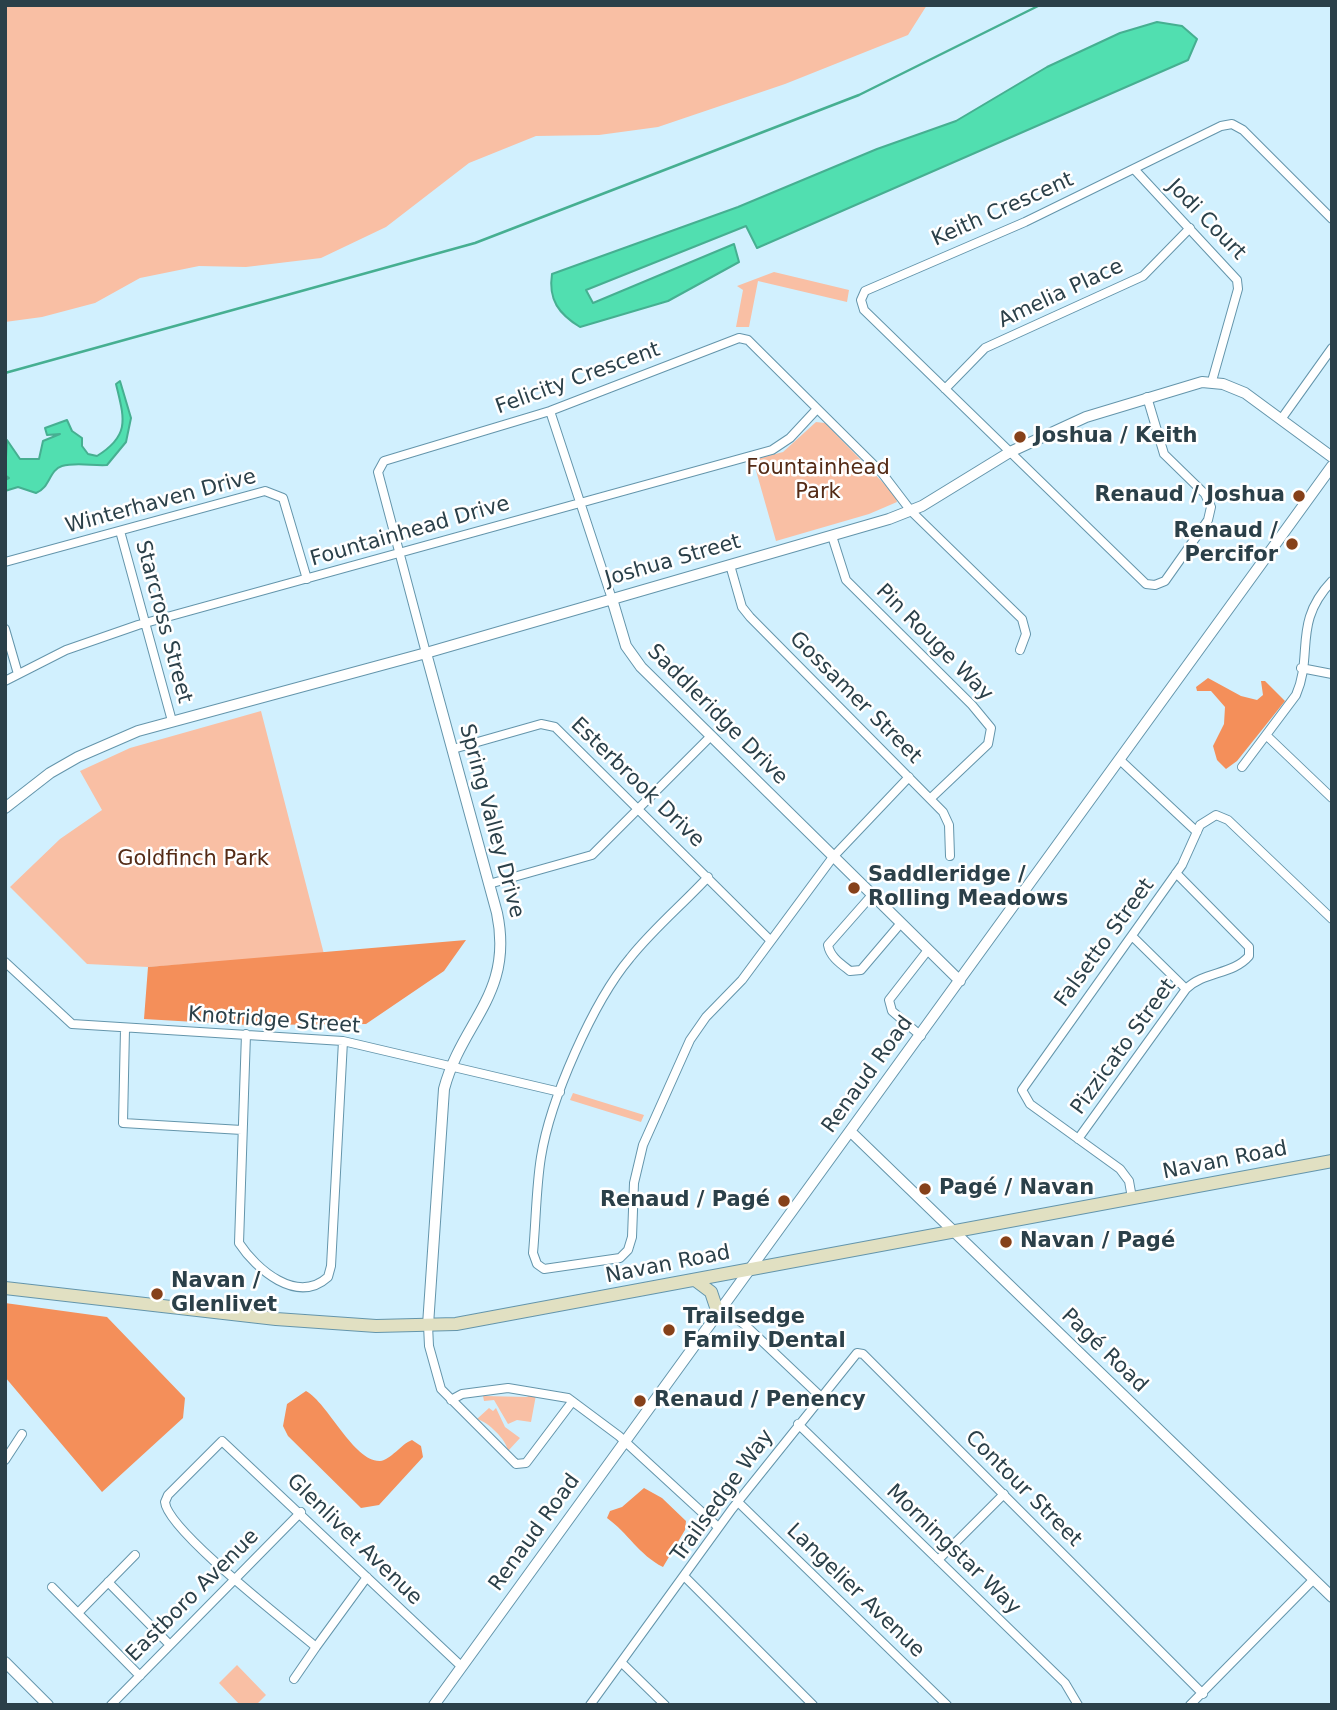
<!DOCTYPE html>
<html>
<head>
<meta charset="utf-8">
<style>
  body { margin:0 }
  #map { position:relative; width:1337px; height:1710px; overflow:hidden; background:#d1f0fe; font-family:"DejaVu Sans",sans-serif }
  canvas { display:block }
  .frame { position:absolute; inset:0; border:7px solid #2b4049; pointer-events:none }
</style>
</head>
<body>
<div id="map">
<canvas width="1337" height="1710"></canvas>
<div class="frame"></div>
</div>
<script>
const context = document.querySelector('canvas').getContext('2d');
context.lineJoin = 'round';
function fill(path, color) { context.fillStyle = color; context.fill(path, 'evenodd'); }
function trace(path, color, width, dash) { context.strokeStyle = color; context.lineWidth = width; context.lineCap = dash ? 'butt' : 'round'; context.setLineDash(dash || []); context.stroke(path); }
function label(font, color, halo, rows, align = 'center') {
  context.font = font + ' "DejaVu Sans",sans-serif'; context.lineWidth = 5; context.setLineDash([]); context.textBaseline = 'middle'; context.strokeStyle = halo; context.fillStyle = color; for (const [text, x, y, turn = 0] of rows) {
    context.save(); context.translate(x, y); context.rotate((+turn || 0) * Math.PI / 180); context.textAlign = isNaN(turn) ? turn : align; if (halo) context.strokeText(text, 0, 0); context.fillText(text, 0, 0); context.restore();
  }
}
fill(new Path2D(`
  M5,5H927L908,35L785,84L658,127L599,135L536,136L469,163L386,227L321,258L246,267L199,266L140,278L95,303L42,317L5,322Z
  M774,272L849,290L847,302L758,281L749,327H736L743,290L737,286Z
  M816,422L825,423L895,495L897,502L869,514L776,541L753,460L783,452Z
  M261,711L324,954L148,967L87,964L10,887L60,839L102,810L80,771L130,748Z
  M573,1093L644,1115L641,1122L570,1100Z
  M531,1394L536,1395L531,1422L517,1420L508,1424L494,1400L484,1401L483,1396L527,1397Z
  M489,1408L493,1411L496,1408L505,1427L520,1438L508,1451C506,1439 488,1422 477,1419Z
  M237,1665L266,1695L256,1705H240L219,1683Z`), '#f9bfa4');
fill(new Path2D(`
  M1208,678L1241,696L1257,700L1263,695L1261,681H1265L1285,701L1237,761L1226,769L1217,760L1213,746L1224,724L1225,707L1211,691H1197L1196,687Z
  M466,940L444,971L366,1024L247,1025L144,1019L148,967Z
  M5,1303L107,1317L185,1398L183,1418L102,1492L5,1377Z
  M306,1391C328,1403 354,1462 380,1461C391,1460 401,1444 412,1440L421,1446L423,1457L379,1505L361,1508L288,1436L283,1426L287,1404Z
  M644,1488L662,1498L686,1521L685,1530L663,1567C639,1555 628,1533 607,1518L610,1511L622,1507Z`), '#f48f5a');
const water = new Path2D(`
  M1157,22L1182,26L1197,39L1188,60L757,248L746,226L586,290L593,303L734,244L739,262L668,301L580,327C559,314 548,300 552,274L738,207L877,149L956,121L1047,67L1120,33Z
  M120,381L131,418L126,442L107,465C93,466 76,462 62,466C49,470 50,488 36,493L18,487L5,491V480L9,478L5,475L7,440L20,459H39L43,441L60,434L47,435L45,428L67,420L72,431L82,438V446L88,454L97,456C131,435 124,418 116,384Z`);
fill(water, '#51dfb0');
trace(water, '#46af91', 2);
trace(new Path2D(`
  M5,373L475,243L859,95L1040,5`), '#46af91', 2.5);
const minor = new Path2D(`
  M1134,169L1237,280L1238,289L1212,381
  M945,389L985,348L1143,276L1190,228
  M1147,397L1164,454L1205,494L1211,507L1208,520L1165,581L1155,585L1146,584L864,310L861,300L865,291L1025,222L1221,126L1232,124L1243,130L1332,219
  M550,411L612,599
  M1282,418L1332,348
  M120,531L172,721
  M832,536L846,580L972,705L991,728L988,744L931,798
  M5,562L265,491L283,498L307,579
  M730,565L742,607L750,617L943,812L949,825L950,856
  M5,629L18,674
  M426,653L378,472L384,461L550,411L739,338L748,340L756,348L882,473L911,511L1022,619L1026,634L1020,650
  M1301,668L1332,674
  M5,681L66,650L138,625L772,450L790,438L817,409
  M1266,735L1332,798
  M453,749L541,724L555,727L770,940
  M1120,760L1197,832
  M1242,767L1296,695C1314,654 1292,623 1332,581
  M708,877C683,904 653,929 630,958C593,1002 550,1100 541,1157C536,1188 536,1221 533,1253L537,1264L544,1269L620,1258L628,1250L632,1237L634,1183L643,1145L690,1040L706,1017L742,980L833,857L909,777
  M489,884L592,855L710,737
  M872,895L828,945C830,957 841,964 850,971L861,970L901,923
  M1132,936L1186,989
  M5,962L72,1024L343,1041L560,1092
  M125,1029L123,1123L242,1130
  M246,1034L239,1243C256,1269 297,1305 328,1277L331,1266L343,1041
  M921,1036L892,1011L889,1000L928,950
  M1078,1139L1186,989C1204,971 1233,975 1249,956V947L1176,873
  M1132,1198L1129,1181L1120,1169L1030,1104L1022,1090L1182,865L1200,825L1216,815L1228,820L1332,919
  M722,1308L745,1325L820,1396
  M428,1325L429,1346L441,1389L516,1464L526,1463L572,1402
  M451,1400L462,1394L508,1388L568,1398L619,1436L718,1527
  M798,1424L1065,1683L1078,1705
  M5,1460L22,1434
  M738,1502L947,1705
  M938,1560L1004,1494
  M684,1576L813,1705
  M367,1577L316,1647C289,1624 167,1530 165,1502L168,1495L222,1441L461,1666
  M108,1582L170,1645
  M52,1587L140,1676
  M78,1613L135,1555
  M622,1663L665,1705
  M294,1679L316,1647
  M111,1705L301,1512
  M590,1705L732,1509L857,1353L863,1354L1203,1694
  M1190,1705L1314,1579`);
const tertiary = new Path2D(`
  M612,599L626,646L641,667L960,981
  M426,653L497,913C514,994 462,1021 444,1089L428,1325
  M5,808L50,773L78,757L138,731L426,653L889,519L922,506L1010,452L1086,417L1202,382L1223,384L1245,393L1332,457
  M851,1132L1332,1597
  M5,1662L48,1705
  M434,1705L1332,466`);
const secondary = new Path2D(`
  M695,1280L711,1292L718,1313
  M5,1288L276,1319L376,1326L456,1324L1332,1161`);
trace(minor, '#6495ab', 10);
trace(tertiary, '#6495ab', 12);
trace(secondary, '#6495ab', 14);
trace(minor, '#fff', 8);
trace(tertiary, '#fff', 10);
trace(secondary, '#e1e0c2', 12);
for (const [x, y, r, color] of [
  [1020,437,7,"#86411a"],
  [1299,496,7,"#86411a"],
  [1292,544,7,"#86411a"],
  [854,888,7,"#86411a"],
  [925,1189,7,"#86411a"],
  [784,1201,7,"#86411a"],
  [1006,1242,7,"#86411a"],
  [157,1294,7,"#86411a"],
  [669,1330,7,"#86411a"],
  [640,1401,7,"#86411a"]
]) { const dot = new Path2D(); dot.arc(x, y, r, 0, 2 * Math.PI); context.fillStyle = color; context.fill(dot); trace(dot, '#fff', 2.5); }
label('21px', '#2b4049', '#fff', [
  ["Keith Crescent",1003,210,-24],
  ["Jodi Court",1206,220,46],
  ["Amelia Place",1061,294,-25],
  ["Felicity Crescent",578,379,-20],
  ["Winterhaven Drive",161,502,-15],
  ["Fountainhead Drive",410,532,-16],
  ["Joshua Street",673,561,-16],
  ["Starcross Street",163,622,75],
  ["Pin Rouge Way",934,643,45],
  ["Gossamer Street",855,698,45],
  ["Saddleridge Drive",717,715,45],
  ["Esterbrook Drive",637,783,44],
  ["Spring Valley Drive",491,821,75],
  ["Falsetto Street",1105,943,-54],
  ["Knotridge Street",274,1021,4],
  ["Pizzicato Street",1124,1047,-54],
  ["Renaud Road",868,1075,-54],
  ["Navan Road",1225,1161,-11],
  ["Navan Road",668,1265,-11],
  ["Pagé Road",1104,1351,44],
  ["Contour Street",1023,1489,45],
  ["Trailsedge Way",723,1496,-54],
  ["Renaud Road",535,1533,-54],
  ["Glenlivet Avenue",354,1540,44],
  ["Morningstar Way",953,1550,44],
  ["Langelier Avenue",855,1591,44],
  ["Eastboro Avenue",193,1596,-45]
]);
label('bold 21px', '#2b4049', '#fff', [
  ["Joshua / Keith",1034,437],
  ["Renaud / Joshua",1285,496,"right"],
  ["Renaud /",1278,532,"right"],
  ["Percifor",1278,556,"right"],
  ["Saddleridge /",868,876],
  ["Rolling Meadows",868,900],
  ["Pagé / Navan",939,1189],
  ["Renaud / Pagé",770,1201,"right"],
  ["Navan / Pagé",1020,1242],
  ["Navan /",171,1282],
  ["Glenlivet",171,1306],
  ["Trailsedge",683,1318],
  ["Family Dental",683,1342],
  ["Renaud / Penency",654,1401]
], 'left');
label('21px', '#542b16', '#fff', [
  ["Fountainhead",818,469],
  ["Park",818,493],
  ["Goldfinch Park",193,860]
]);
</script>
</body>
</html>
